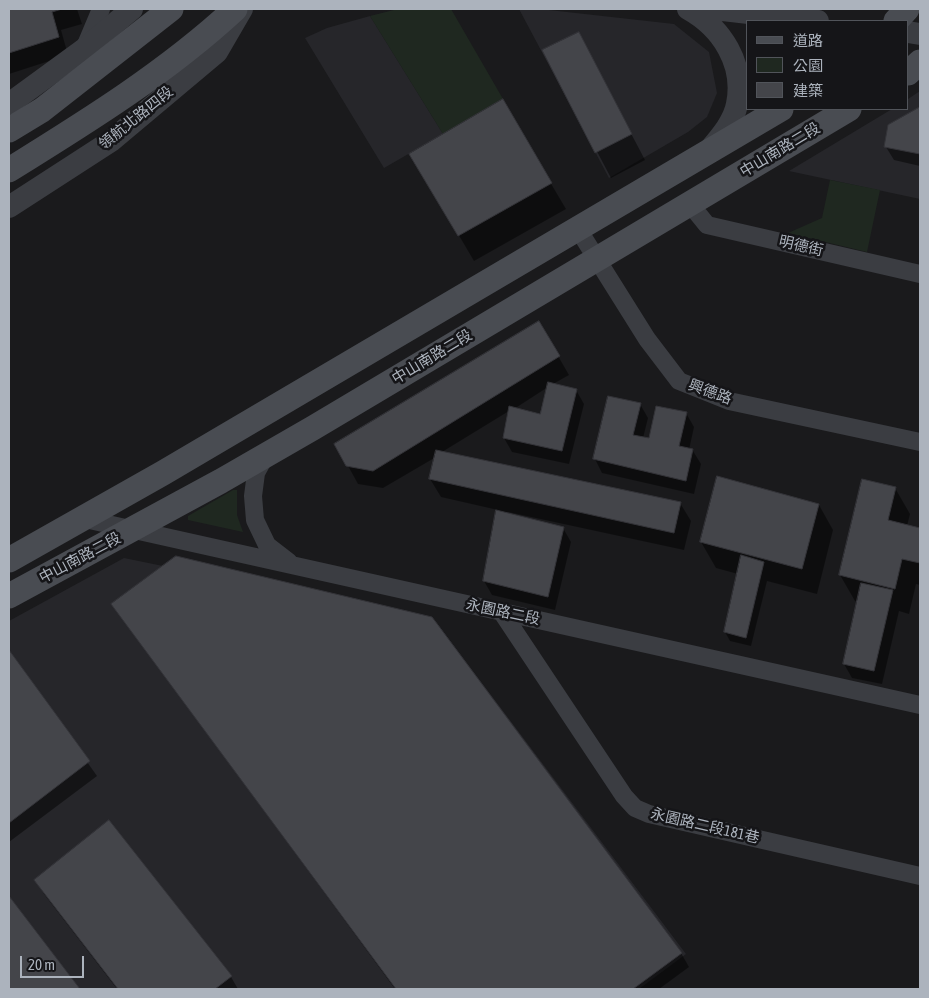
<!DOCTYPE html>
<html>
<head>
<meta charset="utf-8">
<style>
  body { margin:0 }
  #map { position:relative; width:929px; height:998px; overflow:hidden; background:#1a1a1c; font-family:"Asap Condensed","Noto Sans TC",sans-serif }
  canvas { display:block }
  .frame { position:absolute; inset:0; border:10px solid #acb3bd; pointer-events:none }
  .legend { position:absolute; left:746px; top:20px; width:162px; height:90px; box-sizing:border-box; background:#151518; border:1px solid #51545a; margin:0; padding:6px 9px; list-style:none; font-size:15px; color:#acb3bd }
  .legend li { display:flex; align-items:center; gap:10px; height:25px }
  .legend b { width:25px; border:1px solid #51545a }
  .scale { position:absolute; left:20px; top:956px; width:64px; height:22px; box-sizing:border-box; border:2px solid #acb3bd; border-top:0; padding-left:6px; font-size:15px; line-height:18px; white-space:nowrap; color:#acb3bd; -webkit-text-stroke:4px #151518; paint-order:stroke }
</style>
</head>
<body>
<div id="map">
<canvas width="929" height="998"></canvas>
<div class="frame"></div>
<ul class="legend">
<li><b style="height:6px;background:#494c52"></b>道路</li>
<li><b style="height:14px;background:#1f2820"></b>公園</li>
<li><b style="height:14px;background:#44454a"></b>建築</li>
</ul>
<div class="scale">20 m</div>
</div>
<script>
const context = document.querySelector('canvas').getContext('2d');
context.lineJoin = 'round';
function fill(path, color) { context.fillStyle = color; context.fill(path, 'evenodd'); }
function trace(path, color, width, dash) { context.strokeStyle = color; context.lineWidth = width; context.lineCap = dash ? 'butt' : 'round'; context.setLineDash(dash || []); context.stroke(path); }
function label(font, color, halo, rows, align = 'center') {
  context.font = font + ' "Asap Condensed","Noto Sans TC",sans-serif'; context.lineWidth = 5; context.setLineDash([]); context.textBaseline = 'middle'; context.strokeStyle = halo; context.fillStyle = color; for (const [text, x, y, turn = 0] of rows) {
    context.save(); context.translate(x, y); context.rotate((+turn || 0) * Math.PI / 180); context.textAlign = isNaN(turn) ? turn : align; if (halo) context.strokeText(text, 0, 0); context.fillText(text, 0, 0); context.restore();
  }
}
fill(new Path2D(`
  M519,9H540L674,24L709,52L717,93L707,117L688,132L609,178Z
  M370,16L443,134L384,168L305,38L327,28Z
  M920,91V199L789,171L892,109H908V99Z
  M124,558L436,622L686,954L639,989H9V621Z`), '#26262a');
fill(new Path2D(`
  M398,9H451L503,99L443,134L370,16Z
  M830,180L880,190L867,252L788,233L822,218Z
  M233,490H237V515L243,532L188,520V516Z`), '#1f2820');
fill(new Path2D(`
  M9,9H77L82,24L61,30L68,55L9,74Z
  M578,33L645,160L611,178L544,51Z
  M502,101L566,209L474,261L411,154Z
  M920,108V166L894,160L886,147L890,126Z
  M539,323L569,375L553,384L576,390L584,404L569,464L512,452L504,438L509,411L442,452L680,503L691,521L684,550L508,512L507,514L563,528L571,542L555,610L492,595L484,581L498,510L441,497L430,479L436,457L383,488L358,484L336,444ZM548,387L541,415L514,409Z
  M640,404L648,418L643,438L649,439L686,413L694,427L689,450L693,451L701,464L694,494L602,473L595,459Z
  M895,488L910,514L907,526L920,529V585L916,584L909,614L899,611L882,684L852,678L844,664L858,602L855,601L840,575Z
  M819,505L833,530L817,594L767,581L751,646L730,641L725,632L738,574L716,568L701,542Z
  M113,605L681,953L689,967L659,989H395Z
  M9,652L97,776L9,842Z
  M36,881L231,977L238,989H117L44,894Z
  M9,898L79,989H9Z`), '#0007');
const building = new Path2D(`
  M9,9H62L52,12L59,37L9,53Z
  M579,32L632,134L595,153L542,50Z
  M503,99L552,183L458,236L409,154Z
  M920,107V154L884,147L888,125Z
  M539,321L560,356L373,471L346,466L334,444Z
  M548,382L577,389L562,451L503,438L509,406L540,414Z
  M608,396L641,403L633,435L649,438L656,406L687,412L679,446L693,449L686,481L593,459Z
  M436,450L681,502L674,533L429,479Z
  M717,476L819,504L802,569L700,542Z
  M862,479L896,487L888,520L920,528V563L902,559L895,589L839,575Z
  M496,510L564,527L548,597L483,581Z
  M741,555L764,562L746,638L724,632Z
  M176,556L432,617L682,953L633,989H396L111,604Z
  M861,583L893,590L874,671L843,664Z
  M9,650L90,761L9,823Z
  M109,820L232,976L215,989H118L34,880Z
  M9,896L80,989H9Z`);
fill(building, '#44454a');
trace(building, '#343439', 1);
trace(new Path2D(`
  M85,47L101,9
  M690,204L707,225L920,274
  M578,229L647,339L679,381L729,401L920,442
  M266,455L256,473L253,496L255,520L267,545L289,562
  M85,519L920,705
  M501,611L624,796L635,808L649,814L920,876`), '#3b3d42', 18);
trace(new Path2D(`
  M688,9C722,28 745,64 737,104C734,121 721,136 710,149
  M714,9L818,21
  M908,32L920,34
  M9,104L83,50L132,9
  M9,207L111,141L217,52L242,9`), '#3b3d42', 22);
trace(new Path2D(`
  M896,21L907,9
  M908,73L920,62
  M9,130L42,110L171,9
  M9,170C88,121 167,72 235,9
  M9,560L163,473L781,109
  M9,596L221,481L313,428L849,109`), '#494c52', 25);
label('15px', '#acb3bd', '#151518', [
  ["領航北路四段",136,118,-39],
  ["中山南路二段",780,150,-31],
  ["明德街",801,246,13],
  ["中山南路二段",432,357,-31],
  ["興德路",710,392,20],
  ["中山南路二段",80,558,-28],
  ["永園路二段",503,612,12],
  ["永園路二段181巷",705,826,13]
]);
</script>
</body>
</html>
